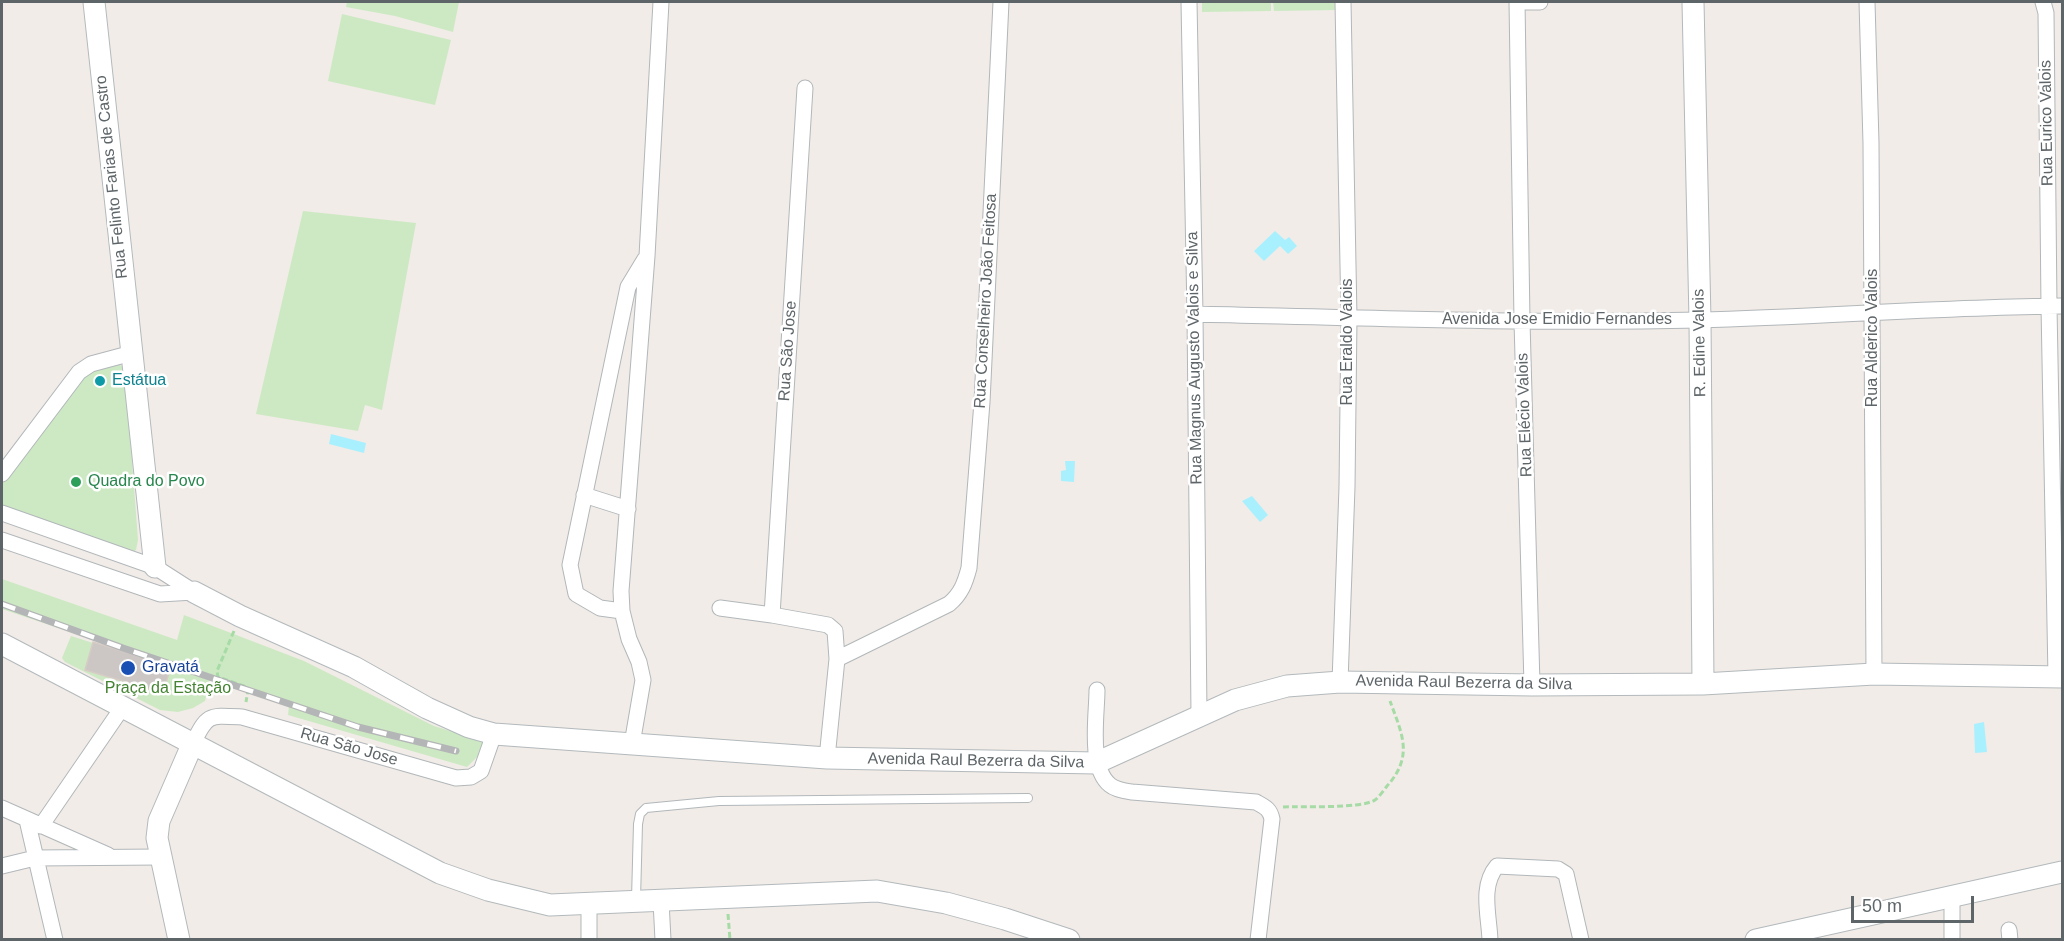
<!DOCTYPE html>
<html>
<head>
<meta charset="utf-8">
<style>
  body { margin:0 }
  #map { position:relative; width:2064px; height:941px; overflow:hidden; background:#f1ece7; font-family:Helvetica,sans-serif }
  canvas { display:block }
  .frame { position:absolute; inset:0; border:3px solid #5e6568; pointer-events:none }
  .scale { position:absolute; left:1851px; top:896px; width:123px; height:27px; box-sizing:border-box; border:3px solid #5e6568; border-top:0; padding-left:8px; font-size:18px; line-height:21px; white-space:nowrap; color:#5e6568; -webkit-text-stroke:4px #fff; paint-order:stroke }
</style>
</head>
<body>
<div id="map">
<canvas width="2064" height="941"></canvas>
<div class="frame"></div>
<div class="scale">50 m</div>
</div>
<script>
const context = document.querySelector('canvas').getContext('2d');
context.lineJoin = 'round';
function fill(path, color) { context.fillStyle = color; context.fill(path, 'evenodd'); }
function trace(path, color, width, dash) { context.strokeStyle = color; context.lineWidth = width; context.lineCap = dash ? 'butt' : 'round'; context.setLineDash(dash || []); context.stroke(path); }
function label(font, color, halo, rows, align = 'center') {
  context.font = font + ' Helvetica,sans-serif'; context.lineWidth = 5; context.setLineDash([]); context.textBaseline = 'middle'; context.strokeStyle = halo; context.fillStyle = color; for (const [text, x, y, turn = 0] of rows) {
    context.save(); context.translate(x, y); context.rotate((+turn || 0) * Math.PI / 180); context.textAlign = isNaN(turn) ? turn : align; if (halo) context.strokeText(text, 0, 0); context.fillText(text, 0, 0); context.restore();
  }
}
fill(new Path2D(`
  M347,2H459L453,32L395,16L346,7Z
  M1202,2H1271V11L1202,12Z
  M1273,2H1336V10L1274,11Z
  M342,14L451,40L435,105L328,81Z
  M303,211L416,223L382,410L365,405L358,431L256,414Z
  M114,362L122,366L128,406L138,540L136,550L132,553L2,508V484L11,470L86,374Z
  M2,579L177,640L184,615L304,661L434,726L483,741L481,753L467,767L288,715L289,706L2,609Z
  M71,636L210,680L205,701L193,708L178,712L160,710L65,662L62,658Z`), '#cde9c3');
fill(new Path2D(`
  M1275,231L1285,240L1289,237L1297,246L1288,254L1280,246L1264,261L1254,251Z
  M331,434L366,443L364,453L329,444Z
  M1065,461H1075L1074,482L1061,481V471L1066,470Z
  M1252,496L1268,515L1260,522L1242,501Z
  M1984,722L1987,752L1975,753L1974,724Z`), '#a9f0ff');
const building = new Path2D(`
  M93,642L171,666L163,693L85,670Z`);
fill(building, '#ccc7c4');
trace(building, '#d6ccc5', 1.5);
const lane = new Path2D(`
  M636,899L638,824L640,814L646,808L719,801L1028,798`);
const street = new Path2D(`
  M1189,2L1195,314L1199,715
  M1517,2L1522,321L1532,685
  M1517,2H1540
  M1867,2L1871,143L1874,674
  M2043,2L2046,13L2049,307L2056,677
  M1195,314C1363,318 1531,324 1699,320C1820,317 1941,307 2062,306
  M2,474L79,372L91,364L132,353
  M584,495L628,509
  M2,513L155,567L194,592
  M2,540L160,594L194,592
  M720,608L772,615L828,625L835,631L837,659L827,758
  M622,611L600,608L576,594L570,565L628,287L645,259
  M772,615L805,88
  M837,659L949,604C961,594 965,583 969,568L982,402L1001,2
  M1340,682L1347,487L1349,318L1343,2
  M1097,690C1097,715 1088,767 1110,785C1116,790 1125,791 1132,792L1256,802C1265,807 1270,809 1272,819L1258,940
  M632,744L643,680L639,662L629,639L622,611L621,591L647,256L661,2
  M192,745C208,714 207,715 242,717L456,778L471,777L481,771L494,734
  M2,808L108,855
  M27,820L55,940
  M41,826L122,708
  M2,866L35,858L160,857
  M661,901L663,940
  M2009,930L2010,940
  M589,940V904
  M1490,940C1489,915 1480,886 1497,866L1558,869L1566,874L1581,940
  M1952,940V896`);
const secondary = new Path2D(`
  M94,2L155,567
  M1693,2L1700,320L1703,684
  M194,592L240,616L354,667L427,708L469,727L494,734L827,758L1096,763L1235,700L1287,686L1340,682L1532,685L1703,684L1874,674L2062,677
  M2,644L440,873L488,890L550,905L877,891L946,903L1005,919L1069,940
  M179,940L157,838L159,821L192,745
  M1756,940L2062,872`);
trace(lane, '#b2b7ba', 10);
trace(street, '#b2b7ba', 17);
trace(secondary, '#b3b9bc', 23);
trace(new Path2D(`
  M234,631L217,671L218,677L244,686L248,690L246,702
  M1283,807C1302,806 1361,809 1375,800C1379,797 1384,790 1387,786C1414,756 1402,734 1390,701
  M728,914L730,940`), '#a6dba6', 3, [6, 3]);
trace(lane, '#fff', 8);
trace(street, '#fff', 15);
trace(secondary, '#fff', 21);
const rail = new Path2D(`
  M2,604L123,648L358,727L456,751`);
trace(rail, '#b4b5b6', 7);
trace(rail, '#fff', 4.5, [14]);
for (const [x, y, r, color] of [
  [100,381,6,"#0f9aa8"],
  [76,482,6,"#2e9e5b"],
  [128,668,8,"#1a4fb4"]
]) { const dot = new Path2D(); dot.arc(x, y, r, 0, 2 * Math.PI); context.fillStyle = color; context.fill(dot); trace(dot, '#fff', 2); }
label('16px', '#5e6568', '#fff', [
  ["Rua Eurico Valois",2047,123,-91],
  ["Rua Felinto Farias de Castro",112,177,-96],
  ["Rua Conselheiro João Feitosa",986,301,-87],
  ["Avenida Jose Emidio Fernandes",1557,320],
  ["Rua Alderico Valois",1873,338,-90],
  ["Rua Eraldo Valois",1348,342,-90],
  ["R. Edine Valois",1700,343,-91],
  ["Rua São Jose",788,351,-86],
  ["Rua Magnus Augusto Valois e Silva",1195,358,-91],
  ["Rua Elécio Valois",1525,415,-92],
  ["Avenida Raul Bezerra da Silva",1464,683,1],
  ["Rua São Jose",349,747,16],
  ["Avenida Raul Bezerra da Silva",976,761,1]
]);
label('16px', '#0d838f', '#fff', [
  ["Estátua",112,381]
], 'left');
label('16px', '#27864d', '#fff', [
  ["Quadra do Povo",88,482]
], 'left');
label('16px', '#164399', '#fff', [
  ["Gravatá",142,668]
], 'left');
label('16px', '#438331', '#fff', [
  ["Praça da Estação",168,689]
]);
</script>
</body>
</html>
